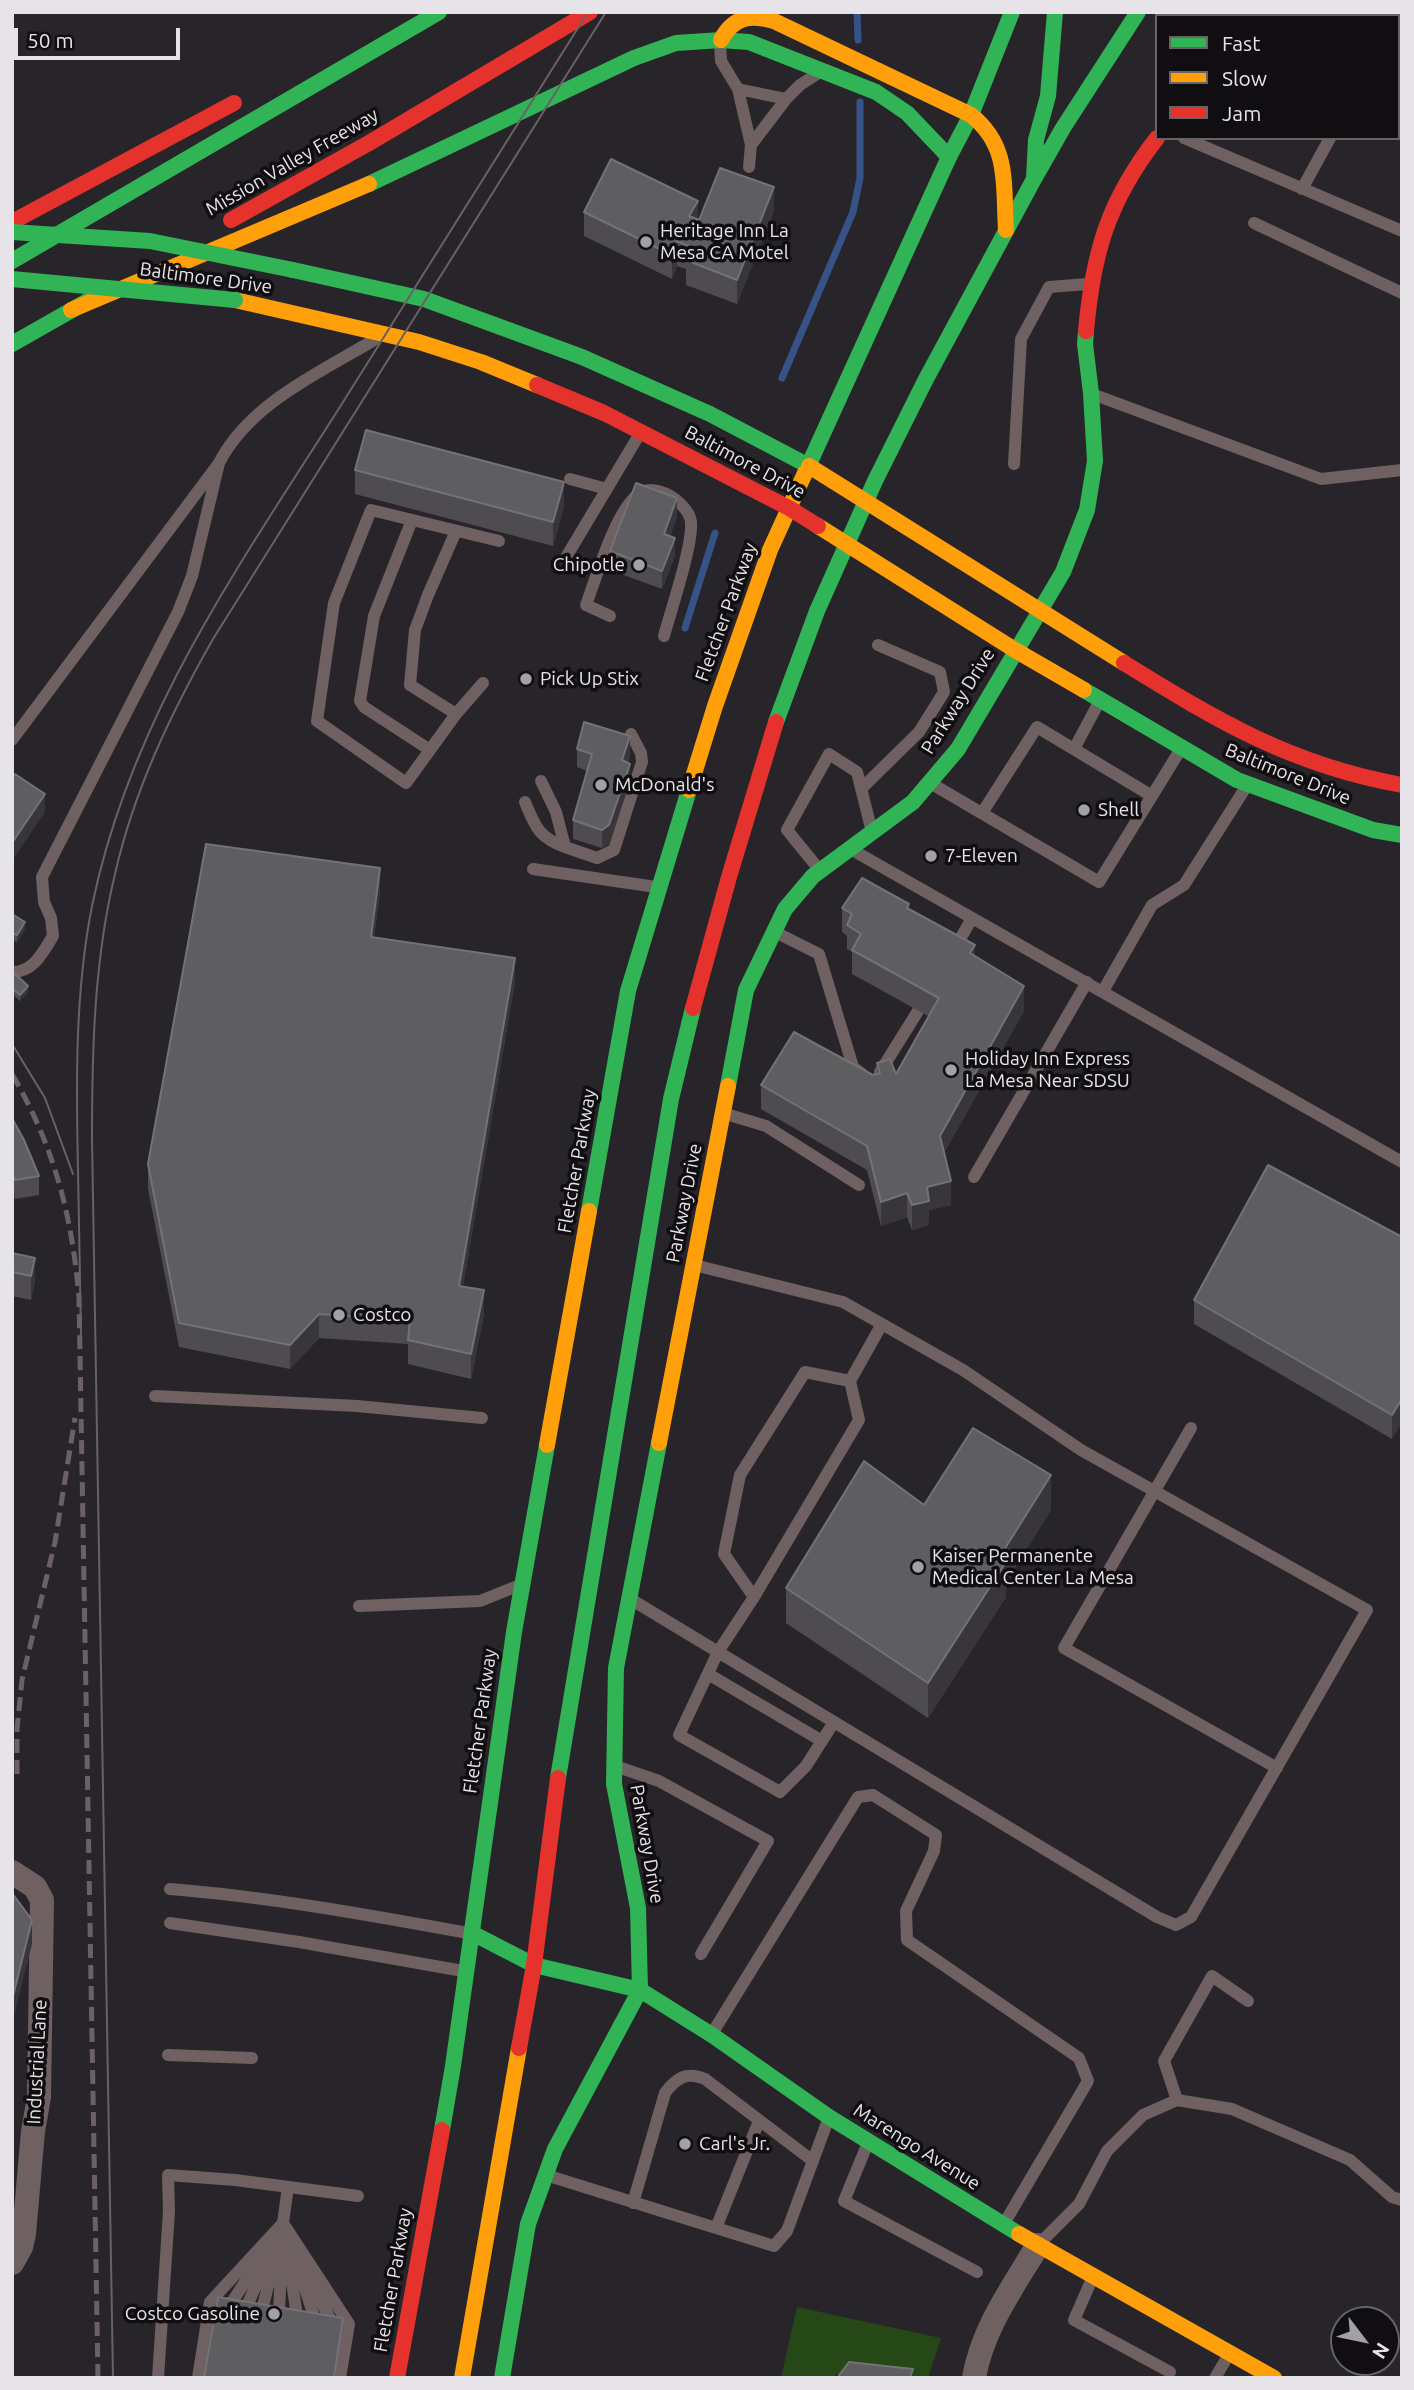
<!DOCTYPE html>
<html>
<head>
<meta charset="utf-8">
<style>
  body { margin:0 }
  #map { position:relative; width:1414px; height:2390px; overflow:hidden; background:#28252a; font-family:Ubuntu,sans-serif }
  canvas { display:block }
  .frame { position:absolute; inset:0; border:14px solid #e7e4e9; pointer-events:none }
  .legend { position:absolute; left:1155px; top:14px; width:245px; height:126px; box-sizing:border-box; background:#100e11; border:2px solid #666467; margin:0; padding:9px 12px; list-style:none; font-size:21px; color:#e7e4e9 }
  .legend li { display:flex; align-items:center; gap:14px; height:35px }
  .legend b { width:35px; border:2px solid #666467 }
  .north { position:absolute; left:1330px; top:2306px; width:70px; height:70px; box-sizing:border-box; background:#100e11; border:2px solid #666467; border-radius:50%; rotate:122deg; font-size:19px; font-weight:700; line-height:28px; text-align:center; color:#e7e4e9 }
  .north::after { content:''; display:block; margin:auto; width:24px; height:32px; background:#a4a1a6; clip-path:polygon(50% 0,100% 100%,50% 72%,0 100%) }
  .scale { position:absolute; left:14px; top:28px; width:166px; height:32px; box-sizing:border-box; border:4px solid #e7e4e9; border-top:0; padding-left:9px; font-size:21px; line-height:24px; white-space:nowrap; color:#e7e4e9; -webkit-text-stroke:5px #100e11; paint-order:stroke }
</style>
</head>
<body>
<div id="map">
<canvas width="1414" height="2390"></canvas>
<div class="frame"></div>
<ul class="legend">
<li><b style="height:9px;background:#30b455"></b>Fast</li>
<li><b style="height:9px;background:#ff9f0a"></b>Slow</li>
<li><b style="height:9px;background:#e5322d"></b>Jam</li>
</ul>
<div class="north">N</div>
<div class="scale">50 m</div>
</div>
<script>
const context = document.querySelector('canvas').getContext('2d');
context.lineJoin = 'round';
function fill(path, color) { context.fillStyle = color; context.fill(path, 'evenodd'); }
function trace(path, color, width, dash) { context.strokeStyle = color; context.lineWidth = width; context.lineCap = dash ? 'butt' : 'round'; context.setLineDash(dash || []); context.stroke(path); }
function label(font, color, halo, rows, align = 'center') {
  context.font = font + ' Ubuntu,sans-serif'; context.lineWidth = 7; context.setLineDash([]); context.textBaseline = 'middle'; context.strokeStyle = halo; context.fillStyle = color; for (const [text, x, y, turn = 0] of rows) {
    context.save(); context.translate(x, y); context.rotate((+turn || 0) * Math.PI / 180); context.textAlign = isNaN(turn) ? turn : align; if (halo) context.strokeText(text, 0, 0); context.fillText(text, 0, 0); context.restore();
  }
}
fill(new Path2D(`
  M797,2307L941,2338L928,2378H875L836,2374L835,2378H781Z`), '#264816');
trace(new Path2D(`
  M857,12L858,40
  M782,378L853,212L860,178V102
  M685,628L715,533`), '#365388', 7);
trace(new Path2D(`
  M720,43L721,61L738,89L786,99L800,85L817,74
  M738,89L751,145L749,167
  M1184,138L1402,231
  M751,145L786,99
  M1302,189L1330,138
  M1254,223L1402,293
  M1095,395L1321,479L1402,470
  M1014,464L1021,339L1049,287L1087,284
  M570,479L607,489
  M412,520L374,616L360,701L364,707L430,750L456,714
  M456,531L428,595L415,630L410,685L456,714L483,683
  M565,559L639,435
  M610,616L586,605C595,581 618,502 642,492C650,488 659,491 667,494C677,499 690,511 691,522C693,545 671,610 664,636
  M12,740L219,463C250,403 319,373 374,340
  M1074,749L1098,704
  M430,750L406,783L317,721L334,603L371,510L499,541
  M541,781L556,812L565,847L597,858L614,850L642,762L641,753L631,734
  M932,784L1099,882L1179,752
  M861,789L919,732L944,692L940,672L878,645
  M525,802C535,826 538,837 565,847
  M982,813L1037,727L1152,796
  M854,851L1402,1162
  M818,868L787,830L829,754L857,772L871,828
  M533,869L656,887
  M777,933L819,954L853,1067L861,1073
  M954,950L972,918
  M12,972C34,972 43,952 53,936L51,918L44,902L42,877L178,612L192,576L219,463
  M1103,991L1152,905L1184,885L1246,787
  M880,1072L918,1011
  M726,1114L766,1126L859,1185
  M974,1177L1087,982
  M155,1396L357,1406L482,1418
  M1191,1428L1064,1648L1277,1768
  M754,1597L724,1554L740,1475L805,1372L850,1381
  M632,1600L1157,1917L1176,1925L1191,1917L1367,1610L1081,1450L963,1370L843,1302L694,1265
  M359,1606L480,1601L515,1587
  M708,1674L822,1741
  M834,1722L806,1766L780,1792L679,1735L718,1652L754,1597L859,1420L850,1381L882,1324
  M618,1767L659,1781L768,1841L701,1954
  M170,1889C270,1897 369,1915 468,1933
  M170,1923L299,1942L463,1971
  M713,2032L858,1797L873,1795L936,1835L934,1851L906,1911L907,1940L1079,2058L1088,2081L1005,2222
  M168,2055L252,2058
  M1177,2100L1164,2061L1212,1976L1248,2001
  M867,2145L844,2201L977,2272
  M549,2176L774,2246L787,2231L828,2120
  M633,2203L665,2093C676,2078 687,2071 705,2079L813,2161
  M283,2223L349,2324L340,2378
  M716,2228L759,2121
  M289,2240L315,2319
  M1039,2244L1079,2204L1107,2151L1143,2115L1177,2100L1232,2109L1350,2160L1392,2197L1402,2200
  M288,2255L297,2316
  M305,2268L331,2321
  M1092,2279L1074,2320L1170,2372
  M230,2305L264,2253
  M246,2308L279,2233
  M262,2310L275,2258
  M279,2313L283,2223L288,2187
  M158,2378L169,2211L168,2175L235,2180L358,2196
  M198,2378L210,2302L283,2223
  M1215,2378L1228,2356`), '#6f6061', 12);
trace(new Path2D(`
  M12,1872L35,1887L42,1900L39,2097L33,2131L24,2234L21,2247L12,2263
  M974,2378C982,2329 1013,2287 1038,2245`), '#6f6061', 24);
trace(new Path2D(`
  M1034,179L1063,128L1138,12
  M369,184L634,58L676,43L721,40L749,42L876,92L907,113L949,157
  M12,261L439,12
  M293,270L424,299L582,357L710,414L809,466
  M12,344L93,298
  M805,473L949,157L971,115L1012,12
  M1084,690L1237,780L1373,830L1402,835
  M776,722L817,611L875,481L926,379L1034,179L1036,140L1048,96L1055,12
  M728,1086L746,990L785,909L813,876L913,802L958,749L1063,572L1087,510L1095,461L1091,393L1085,344L1086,331
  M589,1211L628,991L689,790
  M558,1778L671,1099L693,1008
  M472,1933L534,1965L640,1990L712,2035L829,2117L1019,2234
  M442,2130L453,2066L514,1632L547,1445
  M502,2378L528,2224L555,2149L640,1990L638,1908L614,1784L616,1668L659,1443`), '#30b455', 16);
trace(new Path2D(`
  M721,40C733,17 750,14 774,21L971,115C1010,146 1003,184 1006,230
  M235,300L419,342L481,362L537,385
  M71,310L369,184
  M809,466L1124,663
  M818,526L1015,650L1084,690
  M689,790L715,706L770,550L805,473
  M659,1443L728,1086
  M547,1445L589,1211
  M1019,2234L1274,2378
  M462,2378L519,2048`), '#ff9f0a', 16);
trace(new Path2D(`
  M1245,16L1246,12
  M231,220L369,143L590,12
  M12,222L234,103
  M1086,331C1093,253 1108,201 1157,138
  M537,385L604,413L789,508L818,526
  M1124,663C1218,721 1291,765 1402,785
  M693,1008L729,877L776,722
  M519,2048L534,1965L558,1778
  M397,2378L442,2130`), '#e5322d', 16);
trace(new Path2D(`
  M12,1044L45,1098L73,1174
  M81,1337C80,1281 79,1225 78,1169C76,1081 75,992 92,906C131,717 237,569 338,410C422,278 505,145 588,12
  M113,2378L92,1139C92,1050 94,961 115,874C134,790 171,713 213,639L606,12`), '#6b6165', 2);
trace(new Path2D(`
  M12,1074C54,1146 72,1215 79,1298L98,2378
  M17,1774V1729L22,1680L55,1542L75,1418`), '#6b6165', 5, [14, 7]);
trace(new Path2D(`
  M12,232L150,241L293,270
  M12,279L235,300`), '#30b455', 16);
fill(new Path2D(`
  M774,211L737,304L686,285V269L677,266L672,279L584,236V212L698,220Z
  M355,470L564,506L553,546L355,494Z
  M677,517L670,536L675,556L662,589L610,570V551Z
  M577,749L630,754L628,763L630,782L609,844L602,848L573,839V820L587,771L577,767Z
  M380,892L374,937L515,982L463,1286L484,1314L471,1379L408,1364V1344L319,1338L290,1369L179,1347L148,1189V1164Z
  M842,908L909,909L975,956L1024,1011L944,1153L951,1205L929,1210V1225L912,1230L907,1217L881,1226L867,1170L761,1109V1085L873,1075L877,1074V1063L896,1074L928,1016L852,974V952L847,949V936L842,932Z
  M12,914L25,929L17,942L12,939Z
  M12,973L28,992L20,1001L12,994Z
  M12,1118L39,1176V1195L15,1199L12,1191Z
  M1402,1237L1392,1439L1194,1324V1300Z
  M12,1253L35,1258V1282L31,1300L12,1296Z
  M924,1505L1051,1510L1006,1582V1597L928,1718L786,1623V1588Z`), '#4e4c50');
fill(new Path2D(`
  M774,187V211L737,304V280Z
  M698,201V225L689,216Z
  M677,241V266L672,279V255Z
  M564,482V506L553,546V522Z
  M677,498V517L664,552V534Z
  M675,538V556L662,589V571Z
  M630,736V754L622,779V760Z
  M630,764V782L609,844L602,848V830Z
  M45,794V812L12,861V843Z
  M380,868V892L371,961V937Z
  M25,922V929L17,942V935Z
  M975,945V970L970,953Z
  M515,958V982L459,1310V1286Z
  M28,986V992L20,1001V995Z
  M1024,986V1011L940,1160V1136Z
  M951,1181V1205L929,1210V1225L912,1230V1205L927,1187Z
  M907,1193V1217L881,1226V1202Z
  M35,1258V1282L31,1300V1276Z
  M484,1290V1314L471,1379V1354Z
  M319,1314V1338L290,1369V1345Z
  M1402,1399V1423L1392,1439V1415Z
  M1051,1475V1510L1006,1582V1597L928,1718V1683L999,1558Z
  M32,1920V1944L12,2024V2000Z
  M343,2318L335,2378H334Z`), '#38363a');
const building = new Path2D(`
  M611,159L698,201L689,216L699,220L720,168L774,187L737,280L686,260L690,247L677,241L672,255L584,212Z
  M366,430L564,482L553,522L355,470Z
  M636,483L677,498L664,534L675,538L662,571L610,551Z
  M584,722L630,736L622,760L630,764L609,825L602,830L573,820L592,754L577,749Z
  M15,774L45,794L12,843V778Z
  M206,844L380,868L371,937L515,958L459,1286L484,1290L471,1354L408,1340L410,1320L319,1314L290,1345L179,1323L148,1164Z
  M862,878L909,904L907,908L975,945L970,953L1024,986L940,1136L951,1181L927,1187L929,1201L912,1205L907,1193L881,1202L867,1146L761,1085L794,1032L873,1075L880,1073L877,1063L890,1059L896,1074L939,998L852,950L861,934L847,925L852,914L842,908Z
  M12,914L25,922L17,935L12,933Z
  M13,972L28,986L20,995L12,988Z
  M12,1118L24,1140L39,1176L15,1180L12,1172Z
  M1268,1165L1402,1237V1399L1392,1415L1194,1300Z
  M12,1253L35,1258L31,1276L12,1272Z
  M973,1428L1051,1475L999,1558L1006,1562L928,1683L786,1588L864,1461L924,1505Z
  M12,1893L32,1920L12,2000Z
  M218,2297L343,2318L334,2378H204Z
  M849,2362L913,2369L910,2378H837Z`);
fill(building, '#5e5d60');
trace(building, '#747276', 2);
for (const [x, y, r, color] of [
  [646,242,7,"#a4a1a6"],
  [639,565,7,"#a4a1a6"],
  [526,679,7,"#a4a1a6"],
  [601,785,7,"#a4a1a6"],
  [1084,810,7,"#a4a1a6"],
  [931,856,7,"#a4a1a6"],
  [951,1070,7,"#a4a1a6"],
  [339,1315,7,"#a4a1a6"],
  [918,1567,7,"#a4a1a6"],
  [685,2144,7,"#a4a1a6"],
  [274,2314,7,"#a4a1a6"]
]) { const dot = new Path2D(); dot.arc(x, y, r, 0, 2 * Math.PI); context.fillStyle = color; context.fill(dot); trace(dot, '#100e11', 2.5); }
label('19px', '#e7e4e9', '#100e11', [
  ["Mission Valley Freeway",292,162,-30],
  ["Baltimore Drive",206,278,8],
  ["Baltimore Drive",745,462,28],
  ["Fletcher Parkway",726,612,-70],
  ["Parkway Drive",958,701,-58],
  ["Baltimore Drive",1288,774,22],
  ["Fletcher Parkway",577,1161,-80],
  ["Parkway Drive",684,1203,-79],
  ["Fletcher Parkway",480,1721,-82],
  ["Parkway Drive",647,1844,80],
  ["Industrial Lane",37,2062,-87],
  ["Marengo Avenue",917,2147,32],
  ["Fletcher Parkway",393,2280,-80]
]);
label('19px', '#e7e4e9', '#100e11', [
  ["Heritage Inn La",660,231],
  ["Mesa CA Motel",660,253],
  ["Chipotle",625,565,"right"],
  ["Pick Up Stix",540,679],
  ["McDonald's",615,785],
  ["Shell",1098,810],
  ["7-Eleven",945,856],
  ["Holiday Inn Express",965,1059],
  ["La Mesa Near SDSU",965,1081],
  ["Costco",353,1315],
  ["Kaiser Permanente",932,1556],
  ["Medical Center La Mesa",932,1578],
  ["Carl's Jr.",699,2144],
  ["Costco Gasoline",260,2314,"right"]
], 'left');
</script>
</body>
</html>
